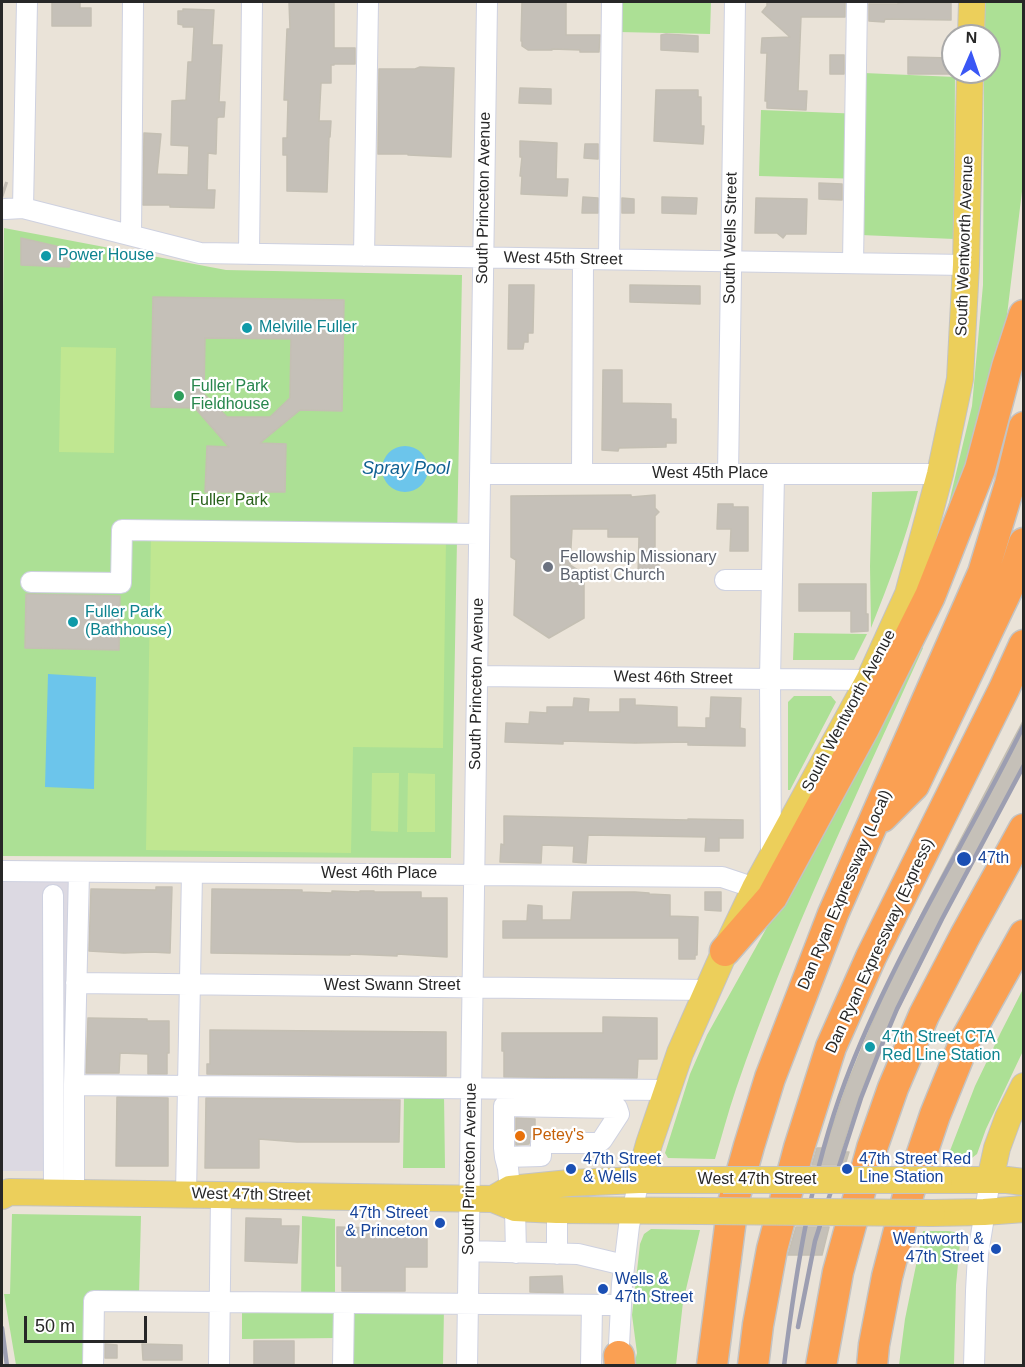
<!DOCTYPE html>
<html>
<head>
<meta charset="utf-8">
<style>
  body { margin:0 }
  #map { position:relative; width:1025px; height:1367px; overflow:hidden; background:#eae3d8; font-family:Helvetica,sans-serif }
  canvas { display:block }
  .frame { position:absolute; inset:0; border:3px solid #272727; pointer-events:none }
  .north { position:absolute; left:941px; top:24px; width:60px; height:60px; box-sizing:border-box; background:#fff; border:2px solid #a9a9a9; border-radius:50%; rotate:2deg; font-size:16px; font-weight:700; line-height:24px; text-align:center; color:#272727 }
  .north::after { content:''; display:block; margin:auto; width:21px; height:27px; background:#3a57f5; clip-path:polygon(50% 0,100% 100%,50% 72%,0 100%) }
  .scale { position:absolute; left:24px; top:1316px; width:123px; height:27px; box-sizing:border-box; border:3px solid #272727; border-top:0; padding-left:8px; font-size:18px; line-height:21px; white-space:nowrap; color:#272727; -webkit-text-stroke:4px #fff; paint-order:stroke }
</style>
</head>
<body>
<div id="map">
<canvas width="1025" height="1367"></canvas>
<div class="frame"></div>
<div class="north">N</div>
<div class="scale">50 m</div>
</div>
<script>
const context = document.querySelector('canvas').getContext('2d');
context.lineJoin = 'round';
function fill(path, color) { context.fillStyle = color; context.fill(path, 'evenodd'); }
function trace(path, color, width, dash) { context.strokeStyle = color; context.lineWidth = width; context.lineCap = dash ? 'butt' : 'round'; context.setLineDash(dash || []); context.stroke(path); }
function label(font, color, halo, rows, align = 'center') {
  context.font = font + ' Helvetica,sans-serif'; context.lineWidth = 4.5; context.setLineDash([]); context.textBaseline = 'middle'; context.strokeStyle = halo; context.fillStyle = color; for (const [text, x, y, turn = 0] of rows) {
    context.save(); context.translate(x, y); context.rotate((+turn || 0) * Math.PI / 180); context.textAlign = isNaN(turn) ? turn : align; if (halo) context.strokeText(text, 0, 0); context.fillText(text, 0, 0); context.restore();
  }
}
fill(new Path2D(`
  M2,879L78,880L74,1171H2Z`), '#dcd9e2');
fill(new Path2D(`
  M619,2H711L710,34L619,32Z
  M985,2H1023V183L1007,315L1003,336L996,348L997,356L953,514L947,511L972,406L983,285L984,72H989V36H985Z
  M864,73L955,77L954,239L861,235V179L759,176L761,110L863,114Z
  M4,228L226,270L462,275L451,858L2,856V401Z
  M918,491C906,538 889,583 871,628L870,566L872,492Z
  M794,633L867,634L854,660H793Z
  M920,646L923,648C857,794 788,938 736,1089C728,1112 722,1136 715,1159L668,1158L665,1153L690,1074L707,1035L805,859Z
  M794,696H831L836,702L790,790H788V702Z
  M1023,989V1051L986,1129L977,1154L968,1161H946L975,1086L1001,1032Z
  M404,1095H444L445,1168H403Z
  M12,1214L141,1216L139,1295H87L85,1365H16L4,1294H10Z
  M302,1216L335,1219V1306L444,1308L443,1365H349L339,1338L242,1339V1307L301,1306Z
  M651,1229L700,1230L683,1302L676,1365H634L637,1353L632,1315L640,1244L644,1234Z
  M923,1231H948L961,1233L956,1285L954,1365H899L905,1319Z`), '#ace095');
fill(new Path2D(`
  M61,347L116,348L114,453L59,452Z
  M151,534L446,539L443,748L353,747L351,853L146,850Z
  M372,773H399L398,832L371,831Z
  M408,773L435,774V832H407Z`), '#c0e791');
fill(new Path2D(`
  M382 469a23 23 0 1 1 46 0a23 23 0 1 1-46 0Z
  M48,674L96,677L94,789L45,787Z`), '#6cc5eb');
const building = new Path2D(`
  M52,2H80V8H91V26H52Z
  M289,2H334V48H355V64H334V65H331V83H321L319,121H331L330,137H329L327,192L287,191V155H283V138H287L288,100H284L287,29H290Z
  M522,2H566V35H600L599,52H580V50L552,49V50H528L522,46V41H521Z
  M767,2H845V17H801L798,91H807L806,110L767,108V101H765L767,53H761L762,38L790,37L762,12L767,6Z
  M903,2L951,3V20L885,19L884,22L869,21V4H898V3H903Z
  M183,9L214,10L212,45H222L219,102H225L224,117H219L217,118L216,154L208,153L207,190H215L214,208L170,207V205H143L144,133L161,134L157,174L188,175L189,146L171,145L172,101L186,100L188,62H192L194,27H183V25L178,24V11H183Z
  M666,34L698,36V52L661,50V35Z
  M830,55H844V74H830Z
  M908,57L952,58V74H908Z
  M420,67L454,68L451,157L408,155V154H378L379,69H415Z
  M520,88L551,89V104L519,103Z
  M656,90H698V97H701V126H704L703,144L654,141Z
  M520,141L557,143L556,179H568L567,196L521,194L522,176H520L522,157H520Z
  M585,144H598V159L584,158Z
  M819,183L842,184V200L819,199Z
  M583,197L598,198V213H582Z
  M662,197L697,198L696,214L662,213Z
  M622,198L634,199V213H622Z
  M756,198L807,199L806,234H786L783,238L777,233H755Z
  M21,238L73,250L69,267L21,265Z
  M509,285H534L533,333H528V342H524L523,349H508Z
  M630,285L700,286V304L630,302Z
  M153,297L344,300L342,411L300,410L260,443L286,444L285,492H205L207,446L229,447L195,408L151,407ZM205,338L291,339L290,398L270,417H227L204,394Z
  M603,370H622V403L671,404V419H676V443H666V447L619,448L618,451L602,450Z
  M631,495V497L655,495V508L659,512L655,516V563H659L658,576L638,575L639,537H608V529H572L570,565L584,574V618L549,638L514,615L516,560L511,557V496Z
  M718,504H733V507H748V551H730L731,529H717Z
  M799,584H866V614H868V631L851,632V611H799Z
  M26,594L120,596L119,650L25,648Z
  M711,697L741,698L740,728L745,729V746L688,745V742L635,743L563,741V744L505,742L506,723L529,724L530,712L547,713V707H573L574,698L589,699L588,712H620V699H635V705L677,707V727L706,728V718H710Z
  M1023,721V768L943,919L896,1014L894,1013L865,1082L847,1132L841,1152H849L845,1165H812L817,1148H825L848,1082L879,1007L877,1006L924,909Z
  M504,816L688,820V819L743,820V838H719V851H705L706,837L588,835L586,863L573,862L574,846L542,845L541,863L500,862L501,844L504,845Z
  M156,887H172L170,953L151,952L124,953L89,951L91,889L156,890Z
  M212,889L302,890V892L332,893V891L360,892V891H374V892H421V898H447V957L397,954V956L350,954V955L211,953Z
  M573,892H635L649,893V894L670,895V916L698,917L697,955H695V959H679V938H503V921H527L528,905L542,906V920H571Z
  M705,892H721V911L705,910Z
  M603,1017L657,1018V1059H638L637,1078L504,1077V1051H502V1033H603Z
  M88,1018L147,1019V1021H169V1053H167V1074H148V1054L120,1053L119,1073H86Z
  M210,1030L446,1032V1076L207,1074V1064H210Z
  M117,1097L168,1098V1166H116Z
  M206,1098L400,1100L399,1142H297L259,1139V1168H205Z
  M516,1118L535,1119V1133L530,1138L529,1144L516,1145Z
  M246,1218L281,1219V1226H299L297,1263L245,1261Z
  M337,1227L427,1229V1267H405V1291H342V1266H337Z
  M796,1227H829L822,1255H788Z
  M562,1276L563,1293L530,1292V1277Z
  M254,1341H294V1365H254Z
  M105,1344L117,1345V1358H105Z
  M142,1344L182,1345V1360H143Z`);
fill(building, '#c5c0b8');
trace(building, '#c4bfb3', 1.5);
trace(new Path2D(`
  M2,191L5,192`), '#c3bdb5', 20, [20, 10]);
const minor = new Path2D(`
  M23,208L27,2
  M5,209L23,208L200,253L966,265
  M131,235L133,2
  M249,254L252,2
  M364,256L368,2
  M609,259L612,2
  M853,263L857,2
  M480,474H940
  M582,474L583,259
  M728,474L735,2
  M725,580H772
  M31,582L121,583L122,530L479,534
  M477,676L869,680
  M771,857L770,679L774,474
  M2,871L722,877L755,888
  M53,895L54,1193
  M76,983L708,990
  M74,1085L667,1090
  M505,1157L541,1156V1143H598L602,1140L619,1114L617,1108L504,1106V1148L505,1157L508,1168L510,1189
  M74,1193V1085L79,872
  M186,1194L192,873
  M515,1208L516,1253
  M557,1210V1254
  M469,1251L578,1254L624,1265
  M93,1366L94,1301L620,1305
  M219,1366L221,1195
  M343,1366L344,1303
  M467,1366L487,2
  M591,1366L592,1305
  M618,1366L622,1284L629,1226L639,1180
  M974,1366L976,1291L978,1254L990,1180`);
const major = new Path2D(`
  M971,36L972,2
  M639,1180L649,1144L680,1053L725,951L755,888L869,680L908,594L940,474L960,379L966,265L970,72
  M939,1180H1007L1024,1182
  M990,1180L997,1148L1008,1118L1024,1086
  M2,1196L9,1192L493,1199L515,1208L557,1210L701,1211
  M493,1199L510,1189L570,1183L639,1180H723
  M932,1213L984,1212L1024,1209`);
const highway = new Path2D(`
  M882,817L914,785L1012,580L1024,543
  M725,951L772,897L864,728L930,596L980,469L1007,367L1024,315
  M619,1356L620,1366
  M712,1366L733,1203L749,1146L770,1078L833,914L983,573L1010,484L1024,427
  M753,1366L758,1325L772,1249L799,1148L831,1047L871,957L1004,689L1024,645
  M821,1366L838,1272L872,1148L893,1088L924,1015L965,936L1024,829
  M872,1366L874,1345L887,1277L909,1192L935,1115L965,1041L1024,935`);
trace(minor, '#ced1e0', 22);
trace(major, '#c3c3c3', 28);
trace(highway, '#c3c3c3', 33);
trace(minor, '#fff', 20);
trace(major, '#eccf5b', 26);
trace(highway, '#faa053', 30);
trace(new Path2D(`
  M798,1327L815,1241L861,1098L879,1052L897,1009L942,919L1024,765
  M2,1328L7,1366
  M784,1366C796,1270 811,1173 845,1082C892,957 965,845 1024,725`), '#9c9eb1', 4.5);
const majorBridge = new Path2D(`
  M723,1180H939
  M701,1211L932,1213`);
trace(majorBridge, '#c3c3c3', 28, []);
trace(majorBridge, '#eccf5b', 26);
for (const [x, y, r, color] of [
  [46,256,6,"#0f9aa8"],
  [247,328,6,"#0f9aa8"],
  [179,396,6,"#2e9e5b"],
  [548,567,6,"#6b7280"],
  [73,622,6,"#0f9aa8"],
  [964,859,8,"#1a4fb4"],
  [870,1047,6,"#0f9aa8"],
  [520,1136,6,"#e8710a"],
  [571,1169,6,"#1a4fb4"],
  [847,1169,6,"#1a4fb4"],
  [440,1223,6,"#1a4fb4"],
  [996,1249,6,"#1a4fb4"],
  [603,1289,6,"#1a4fb4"]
]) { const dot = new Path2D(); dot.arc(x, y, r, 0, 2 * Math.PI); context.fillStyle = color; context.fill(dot); trace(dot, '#fff', 2); }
label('16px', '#272727', '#fff', [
  ["South Princeton Avenue",484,198,-89],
  ["South Wells Street",731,238,-89],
  ["South Wentworth Avenue",965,246,-88],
  ["West 45th Street",563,259,1],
  ["West 45th Place",710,474],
  ["West 46th Street",673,678,1],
  ["South Princeton Avenue",477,684,-89],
  ["South Wentworth Avenue",849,711,-62],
  ["West 46th Place",379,874],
  ["Dan Ryan Expressway (Local)",845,890,-67],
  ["Dan Ryan Expressway (Express)",880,946,-65],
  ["West Swann Street",392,986],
  ["South Princeton Avenue",470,1169,-89],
  ["West 47th Street",757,1180],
  ["West 47th Street",251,1195,1]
]);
label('16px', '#0d838f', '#fff', [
  ["Power House",58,256],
  ["Melville Fuller",259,328],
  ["Fuller Park",85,613],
  ["(Bathhouse)",85,631],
  ["47th Street CTA",882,1038],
  ["Red Line Station",882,1056]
], 'left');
label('16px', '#27864d', '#fff', [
  ["Fuller Park",191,387],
  ["Fieldhouse",191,405]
], 'left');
label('16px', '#27611a', '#fff', [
  ["Fuller Park",229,501]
]);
label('16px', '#5b616d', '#fff', [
  ["Fellowship Missionary",560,558],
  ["Baptist Church",560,576]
], 'left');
label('16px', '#164399', '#fff', [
  ["47th",978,859],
  ["47th Street",583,1160],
  ["& Wells",583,1178],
  ["47th Street Red",859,1160],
  ["Line Station",859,1178],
  ["47th Street",428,1214,"right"],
  ["& Princeton",428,1232,"right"],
  ["Wentworth &",984,1240,"right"],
  ["47th Street",984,1258,"right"],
  ["Wells &",615,1280],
  ["47th Street",615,1298]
], 'left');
label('16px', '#c56008', '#fff', [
  ["Petey's",532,1136]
], 'left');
label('italic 18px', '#106192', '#fff', [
  ["Spray Pool",406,469]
]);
</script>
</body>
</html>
